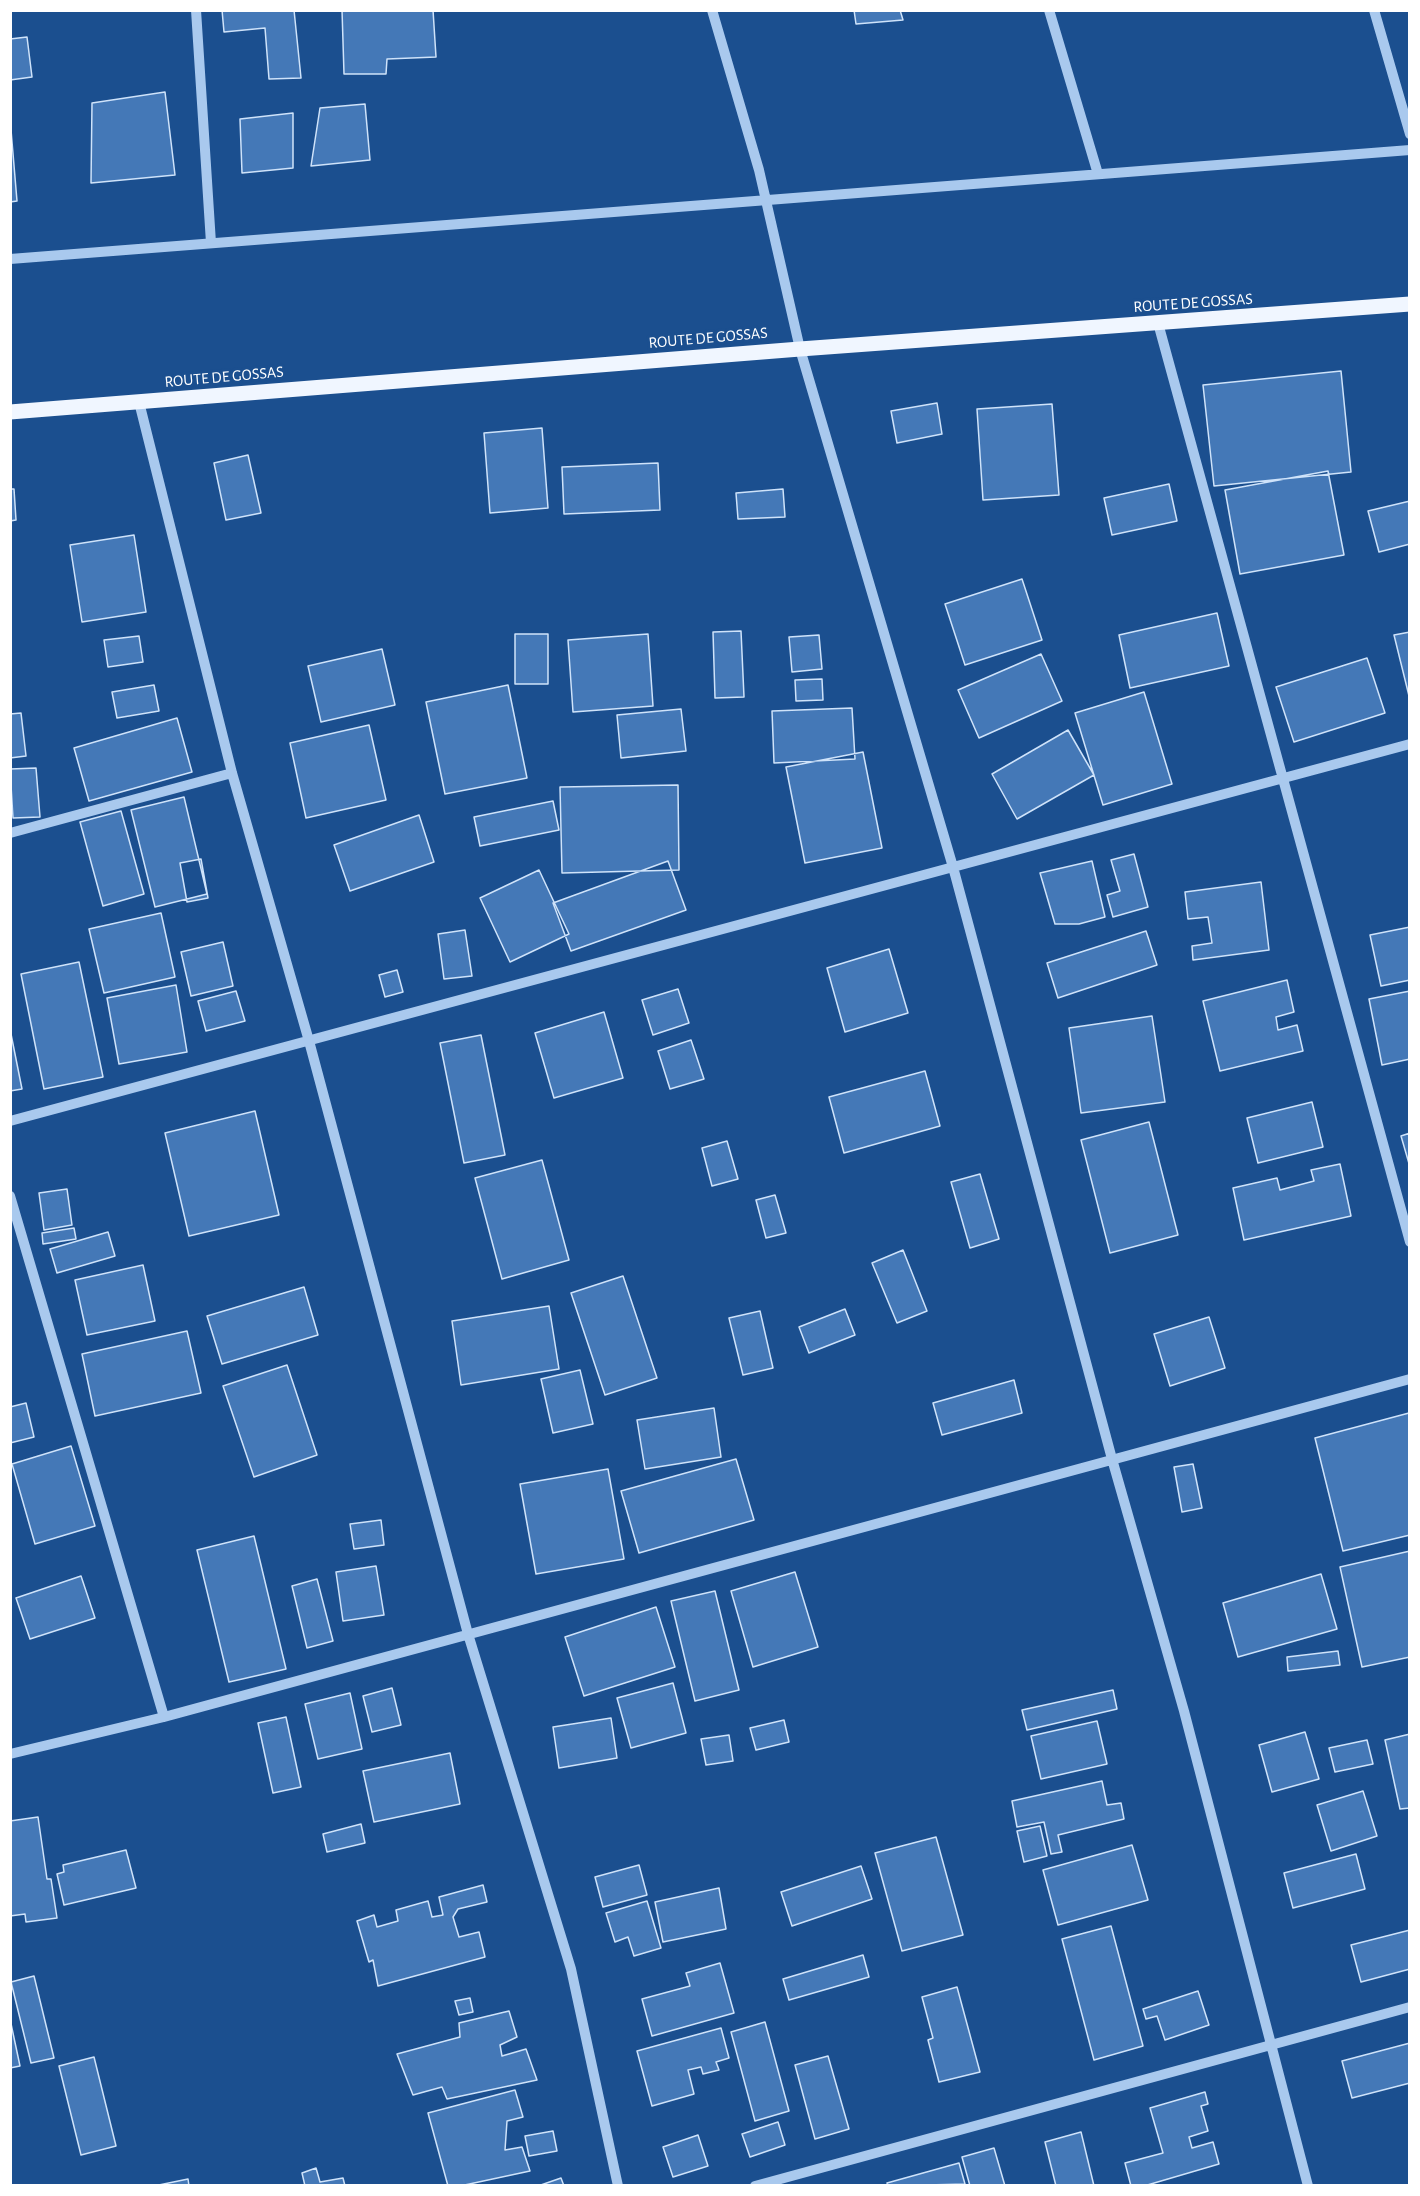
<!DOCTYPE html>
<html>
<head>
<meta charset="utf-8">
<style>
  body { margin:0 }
  #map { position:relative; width:1420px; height:2196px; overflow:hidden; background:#1b4f8f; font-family:"Alegreya Sans",sans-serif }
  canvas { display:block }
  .frame { position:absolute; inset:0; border:12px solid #fff; pointer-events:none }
</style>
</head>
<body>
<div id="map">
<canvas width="1420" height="2196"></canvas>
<div class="frame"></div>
</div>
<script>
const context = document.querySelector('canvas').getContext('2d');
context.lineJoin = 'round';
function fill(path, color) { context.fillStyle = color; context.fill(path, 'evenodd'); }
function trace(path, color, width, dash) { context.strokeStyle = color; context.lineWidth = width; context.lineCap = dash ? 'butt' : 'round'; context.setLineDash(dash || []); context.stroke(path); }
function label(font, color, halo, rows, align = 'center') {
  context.font = font + ' "Alegreya Sans",sans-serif'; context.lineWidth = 6; context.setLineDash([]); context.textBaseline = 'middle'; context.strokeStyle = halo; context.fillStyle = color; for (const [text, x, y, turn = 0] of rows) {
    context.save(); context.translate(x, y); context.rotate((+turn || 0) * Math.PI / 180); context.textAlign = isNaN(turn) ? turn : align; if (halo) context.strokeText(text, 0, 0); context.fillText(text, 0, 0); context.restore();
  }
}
const building = new Path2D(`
  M222,10H294L301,78L269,79L265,28L224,32Z
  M342,10H433L436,57L387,59L386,74H344Z
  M854,10H900L903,20L856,24Z
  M27,37L32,77L10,80V39Z
  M165,92L175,175L91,183L92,103Z
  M365,104L370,160L311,166L320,108Z
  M293,113V168L242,173L240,119Z
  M10,118L17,201L10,202Z
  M1341,371L1351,472L1214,486L1203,385Z
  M937,403L942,434L897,443L891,411Z
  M1052,404L1059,495L983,500L977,409Z
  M542,428L548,508L490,513L484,433Z
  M248,455L261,513L226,520L214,463Z
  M658,463L660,510L564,514L562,467Z
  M1328,471L1344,555L1240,574L1225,490Z
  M1169,484L1177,521L1112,535L1104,498Z
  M10,489H14L16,520L10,521Z
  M783,489L785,517L738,519L736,493Z
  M1410,501V544L1379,552L1368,511Z
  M134,535L146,612L82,622L70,545Z
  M1022,579L1042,640L965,665L945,604Z
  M1217,613L1229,666L1130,688L1119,635Z
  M741,631L744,697L715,698L713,632Z
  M1410,632V700L1394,635Z
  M515,634H548V684H515Z
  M648,634L653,706L573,712L568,640Z
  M819,635L822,669L792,672L789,637Z
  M139,636L143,662L108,667L104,640Z
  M382,649L395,705L321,722L308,666Z
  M1041,654L1062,701L979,738L958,690Z
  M1367,658L1385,713L1294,742L1276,687Z
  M822,679L823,700L796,701L795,680Z
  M154,685L159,711L117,718L112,692Z
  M508,685L527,778L445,794L426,702Z
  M1144,692L1172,784L1103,805L1075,713Z
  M852,708L855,759L774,763L772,711Z
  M681,709L686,751L621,758L617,715Z
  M21,713L26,756L10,758V714Z
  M177,718L192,772L89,801L74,748Z
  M369,725L386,800L306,818L290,743Z
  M1068,730L1094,775L1017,819L992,774Z
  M863,752L882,848L805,863L786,767Z
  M36,768L40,817L13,818L10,769Z
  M678,785L679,870L562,873L560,787Z
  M184,797L207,894L155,907L131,810Z
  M553,801L559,830L480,846L474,817Z
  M121,811L144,894L103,906L80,822Z
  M419,815L434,862L350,891L334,845Z
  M1134,854L1148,907L1113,917L1107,895L1120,891L1111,860Z
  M201,859L208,898L187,902L180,863Z
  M668,861L686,910L571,951L553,903Z
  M1092,861L1105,917L1079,924H1055L1040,873Z
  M539,870L569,934L510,962L480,898Z
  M1261,882L1269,950L1193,960L1192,946L1212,943L1208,917L1188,919L1185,892Z
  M161,913L175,977L104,993L89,929Z
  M1410,927V980L1381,986L1370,935Z
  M465,930L472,976L444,979L438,934Z
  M1146,931L1157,965L1058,998L1047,963Z
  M223,942L233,986L191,996L181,952Z
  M889,949L908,1013L845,1032L827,968Z
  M79,962L103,1077L44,1089L21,974Z
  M397,970L403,992L385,997L379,975Z
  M1287,980L1294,1012L1276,1017L1278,1030L1297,1025L1303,1051L1220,1071L1203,1001Z
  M176,985L187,1052L119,1064L107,998Z
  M678,989L689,1023L653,1035L642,1000Z
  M236,991L245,1021L206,1031L198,1001Z
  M1410,991V1059L1382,1065L1369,999Z
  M604,1012L623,1078L554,1098L535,1033Z
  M1152,1016L1165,1102L1081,1113L1069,1028Z
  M10,1029L22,1089L10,1091Z
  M481,1035L505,1155L464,1163L440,1043Z
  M691,1040L704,1079L670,1089L658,1051Z
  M925,1071L940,1126L844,1153L829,1097Z
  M1312,1102L1323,1147L1258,1163L1247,1118Z
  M255,1111L279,1215L189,1236L165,1133Z
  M1149,1122L1178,1235L1110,1253L1081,1140Z
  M1410,1133V1167L1401,1136Z
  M727,1141L738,1179L712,1186L702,1148Z
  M542,1160L569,1260L502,1279L475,1178Z
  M1340,1164L1351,1216L1244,1240L1233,1188L1277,1178L1280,1190L1314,1181L1311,1170Z
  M980,1174L999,1239L970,1248L951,1182Z
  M67,1189L72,1225L44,1230L39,1193Z
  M775,1195L786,1233L766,1238L756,1200Z
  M74,1228L76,1239L43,1244L42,1233Z
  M108,1232L115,1256L57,1273L50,1249Z
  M903,1250L927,1311L897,1323L872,1263Z
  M143,1265L155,1321L87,1335L75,1280Z
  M623,1276L657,1378L605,1395L571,1293Z
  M304,1287L318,1335L222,1364L207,1316Z
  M549,1306L559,1369L461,1385L452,1321Z
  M845,1309L855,1335L809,1353L799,1327Z
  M760,1311L773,1368L743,1375L729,1318Z
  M1209,1317L1225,1368L1170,1386L1154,1334Z
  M187,1331L201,1393L95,1416L82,1354Z
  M287,1365L317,1455L254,1477L223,1386Z
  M580,1370L593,1424L553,1433L541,1379Z
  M1014,1380L1022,1413L942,1435L933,1403Z
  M26,1403L34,1437L10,1443V1407Z
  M714,1408L721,1457L645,1469L637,1420Z
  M1409,1413L1410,1535L1343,1551L1315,1438Z
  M71,1446L95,1526L35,1544L12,1464Z
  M736,1459L754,1520L639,1553L621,1491Z
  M1193,1464L1202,1508L1182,1512L1174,1467Z
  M608,1469L624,1559L536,1574L520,1484Z
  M381,1520L384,1545L354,1549L350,1524Z
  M254,1536L286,1669L229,1682L197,1550Z
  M1410,1551V1657L1362,1667L1340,1567Z
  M376,1566L384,1615L343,1621L336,1572Z
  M795,1572L818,1647L753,1667L731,1591Z
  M1321,1574L1337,1629L1238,1657L1223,1603Z
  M81,1576L95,1618L30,1639L16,1598Z
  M317,1579L333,1641L307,1648L292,1586Z
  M715,1591L739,1690L695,1701L671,1601Z
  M656,1607L675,1667L584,1696L565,1637Z
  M1338,1651L1340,1665L1288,1671L1287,1657Z
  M673,1683L686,1733L631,1748L617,1698Z
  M392,1688L401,1725L372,1732L363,1696Z
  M1113,1690L1117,1709L1027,1730L1022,1710Z
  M350,1693L362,1749L318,1759L305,1704Z
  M286,1717L301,1787L273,1793L258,1723Z
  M611,1718L617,1758L559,1768L553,1727Z
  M784,1720L789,1742L756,1750L750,1728Z
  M1097,1721L1107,1764L1041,1779L1031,1736Z
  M1305,1732L1319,1779L1272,1792L1259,1745Z
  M1410,1734V1808L1400,1809L1385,1740Z
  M729,1735L733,1761L706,1765L701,1739Z
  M1367,1740L1373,1764L1335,1772L1329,1748Z
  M450,1753L460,1804L374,1822L363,1771Z
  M1102,1781L1107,1805L1121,1803L1124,1819L1058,1835L1062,1852L1051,1854L1044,1822L1017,1827L1012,1801Z
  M1363,1791L1377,1836L1331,1851L1317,1805Z
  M38,1817L47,1879H51L57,1918L26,1922L25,1914L10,1916V1821Z
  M361,1824L365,1843L327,1852L323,1834Z
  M1040,1826L1047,1856L1024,1862L1017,1831Z
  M936,1837L963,1935L902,1951L875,1853Z
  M1132,1845L1148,1900L1058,1925L1043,1870Z
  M126,1850L136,1888L64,1905L57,1874L64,1872L63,1865Z
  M1356,1854L1365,1889L1293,1908L1284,1873Z
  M639,1865L647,1895L603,1907L595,1877Z
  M861,1866L872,1899L792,1926L781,1892Z
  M483,1885L487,1902L458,1909L453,1917L459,1937L479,1932L485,1957L378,1986L373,1960L369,1962L357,1921L374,1915L377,1927L398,1921L396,1910L428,1901L432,1917L443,1915L439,1897Z
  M719,1888L726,1929L663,1942L655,1902Z
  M647,1901L661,1948L634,1956L628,1937L615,1942L606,1913Z
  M1111,1926L1143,2046L1094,2060L1062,1939Z
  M1410,1930V1969L1361,1982L1351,1945Z
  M863,1955L869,1977L789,2000L783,1979Z
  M720,1963L734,2013L652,2036L642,1999L690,1986L686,1973Z
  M34,1976L54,2058L31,2063L11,1982Z
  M957,1987L980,2072L939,2082L928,2040L933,2038L922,1997Z
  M1198,1991L1209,2025L1165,2040L1157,2016L1146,2019L1143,2009Z
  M470,1998L473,2012L459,2015L455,2001Z
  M509,2011L517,2037L500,2045L502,2056L526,2049L537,2080L447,2099L442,2087L413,2095L397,2054L460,2037L459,2023Z
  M10,2019L20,2066L10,2068Z
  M765,2022L789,2111L755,2121L731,2032Z
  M721,2028L729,2058L716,2062L719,2070L703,2074L701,2067L688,2070L694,2094L652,2106L637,2051Z
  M1410,2043V2083L1352,2098L1342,2061Z
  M828,2056L849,2129L815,2139L795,2065Z
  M94,2057L116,2146L81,2155L59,2066Z
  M515,2090L523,2117L507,2121L505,2150L522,2147L530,2171L460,2186H448L428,2113Z
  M1205,2092L1208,2104L1201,2106L1208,2131L1189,2137L1192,2148L1213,2142L1219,2164L1144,2186H1131L1125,2163L1163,2153L1150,2108Z
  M778,2122L785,2145L750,2157L742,2134Z
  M553,2131L557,2151L529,2156L525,2136Z
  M1081,2132L1094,2186H1056L1045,2142Z
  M698,2135L708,2166L673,2177L663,2147Z
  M994,2148L1005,2186H970L962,2157Z
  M959,2163L965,2184L888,2186L887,2183Z
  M316,2168L320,2182L343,2178L345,2186H305L302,2173Z
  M561,2178L564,2186H538Z
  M188,2179L189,2186H154Z`);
fill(building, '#4478b7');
trace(building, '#cfe3fa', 1.5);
trace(new Path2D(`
  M196,10L211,243
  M712,10L759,170L800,349L953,867L1112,1459L1184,1711L1308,2186
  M1049,10L1098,174
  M1374,10L1410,134
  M10,259L1410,150
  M1158,323L1410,1242
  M139,402L232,773L309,1041L468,1634L571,1969L618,2186
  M10,833L232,773
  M10,1121L1410,744
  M10,1196L164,1717
  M10,1754L164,1717L1410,1379
  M755,2186L1410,2007`), '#a9c9ee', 10);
trace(new Path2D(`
  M10,412L800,349L1410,304`), '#f0f6ff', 15);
label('16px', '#fff', '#1b4f8f', [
  ["ROUTE DE GOSSAS",1193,303,-4],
  ["ROUTE DE GOSSAS",708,338,-5],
  ["ROUTE DE GOSSAS",224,377,-5]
]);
</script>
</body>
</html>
